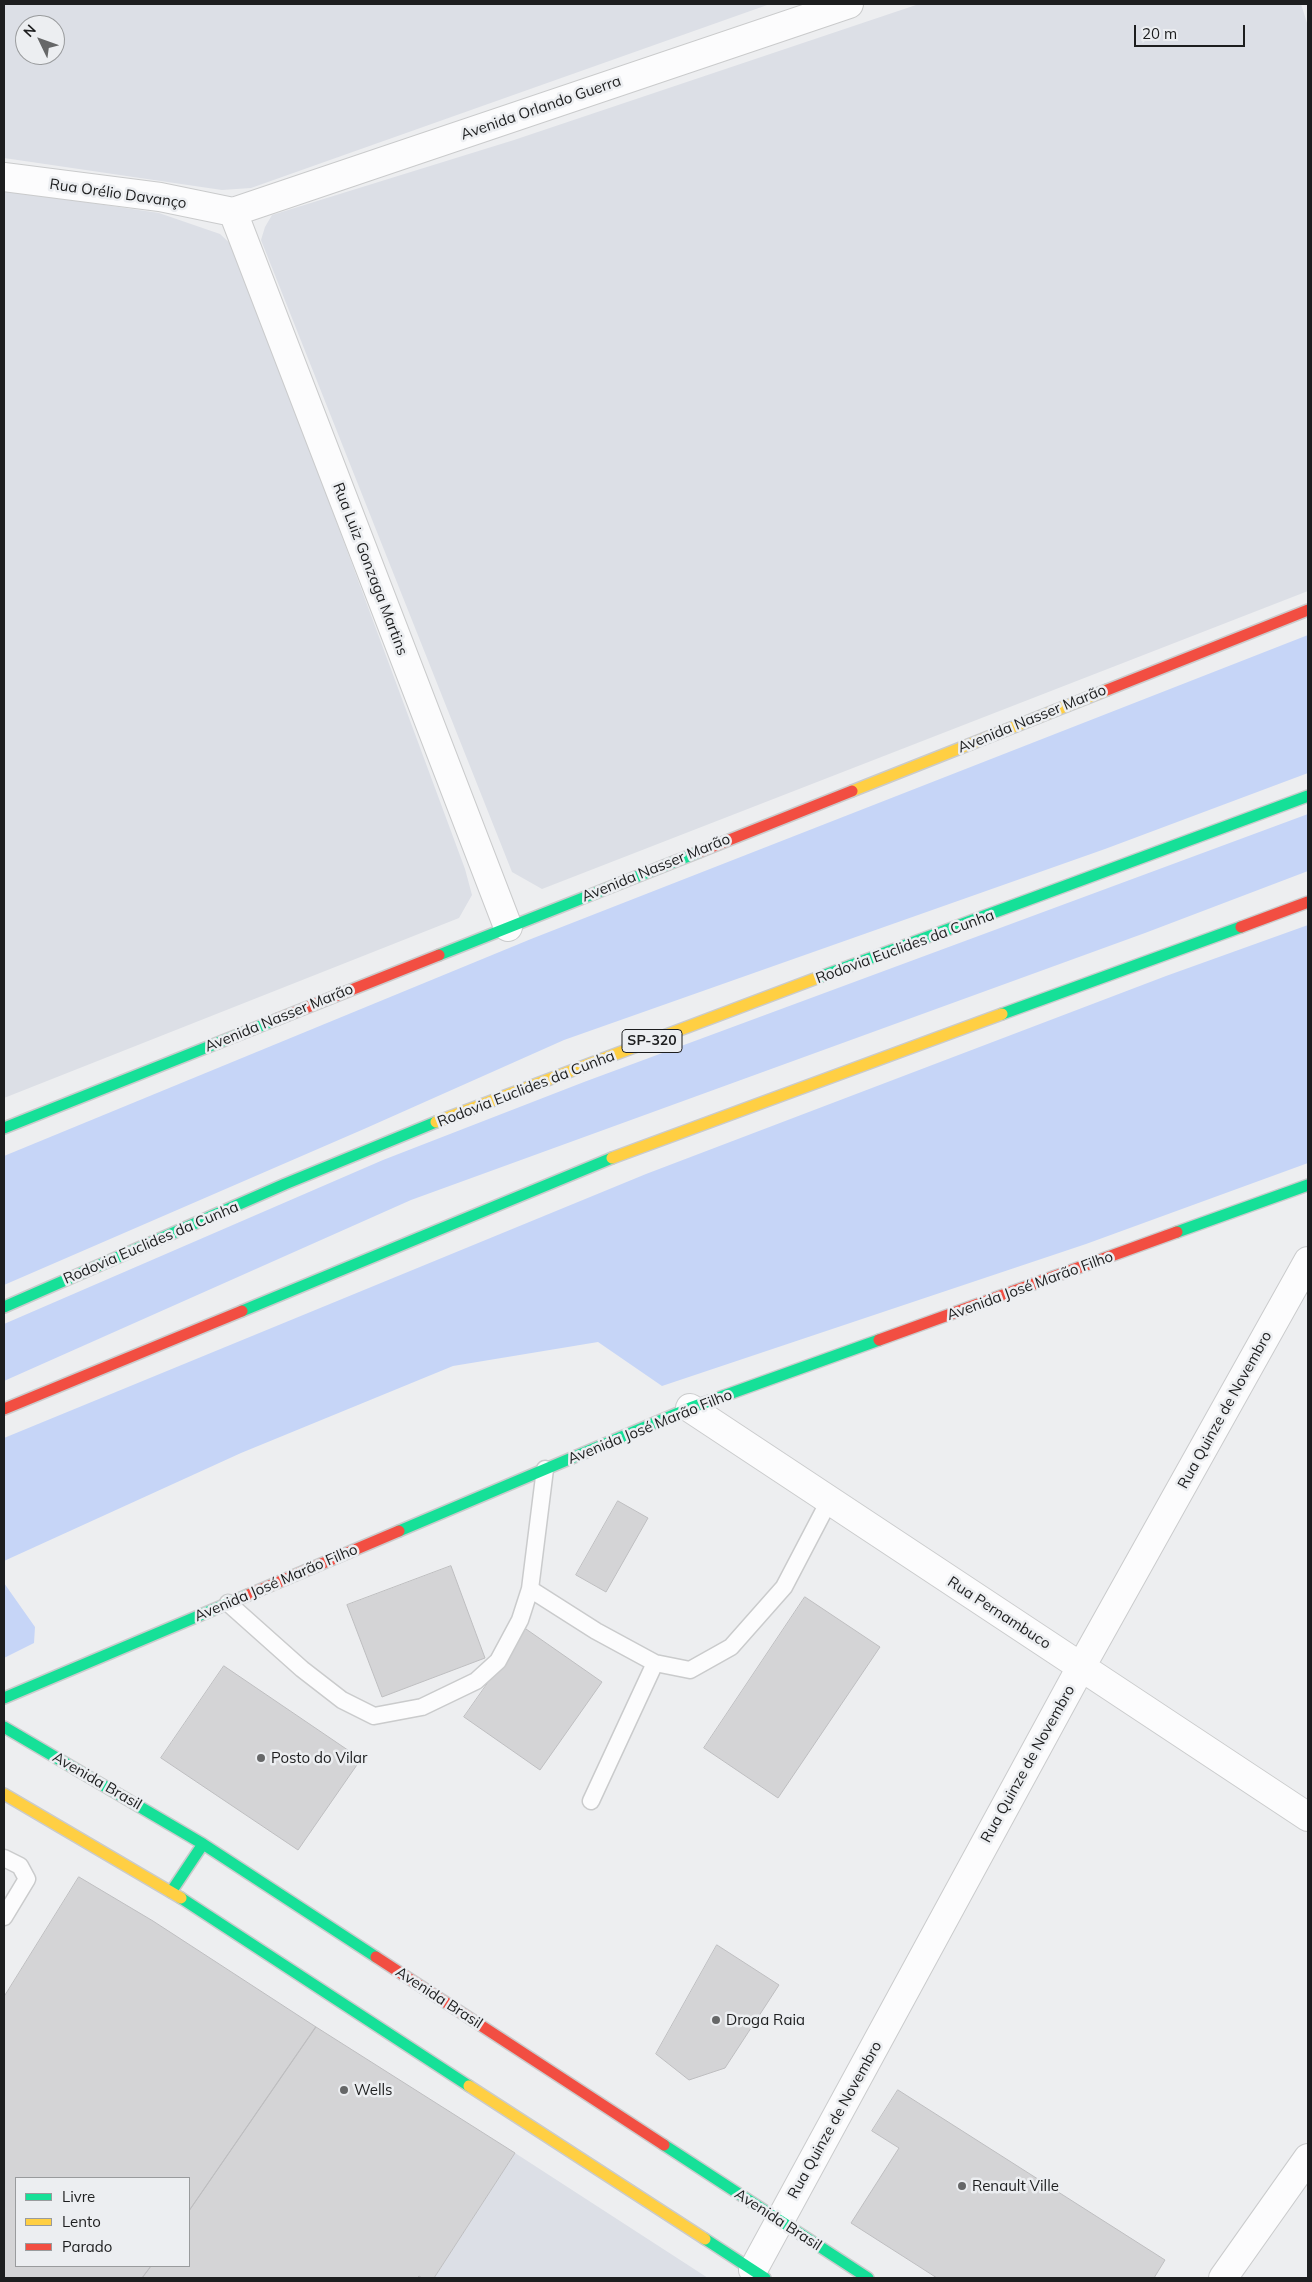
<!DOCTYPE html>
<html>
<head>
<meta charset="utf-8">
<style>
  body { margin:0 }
  #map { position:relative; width:1312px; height:2282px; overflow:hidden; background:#edeef0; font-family:Mulish,sans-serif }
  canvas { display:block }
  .frame { position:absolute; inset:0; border:5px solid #1d1e1f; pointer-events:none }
  .legend { position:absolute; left:15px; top:2177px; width:175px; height:90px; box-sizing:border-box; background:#eceef1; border:1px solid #999b9d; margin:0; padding:6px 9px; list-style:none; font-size:15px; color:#1d1e1f }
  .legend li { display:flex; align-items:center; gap:10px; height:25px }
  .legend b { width:25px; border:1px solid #999b9d }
  .north { position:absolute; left:15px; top:15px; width:50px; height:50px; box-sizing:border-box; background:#eceef1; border:1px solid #999b9d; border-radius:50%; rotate:312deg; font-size:14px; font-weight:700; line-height:20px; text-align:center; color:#1d1e1f }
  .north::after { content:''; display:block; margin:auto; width:18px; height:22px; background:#666768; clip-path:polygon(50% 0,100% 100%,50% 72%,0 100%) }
  .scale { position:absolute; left:1134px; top:25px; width:111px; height:22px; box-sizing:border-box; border:2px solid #1d1e1f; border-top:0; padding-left:6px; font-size:15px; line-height:18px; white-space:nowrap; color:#1d1e1f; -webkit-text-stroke:4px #eceef1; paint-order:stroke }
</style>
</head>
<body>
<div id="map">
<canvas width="1312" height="2282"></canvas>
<div class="frame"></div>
<ul class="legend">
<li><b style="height:6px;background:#16e098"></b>Livre</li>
<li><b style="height:6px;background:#ffcf43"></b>Lento</li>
<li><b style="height:6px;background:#f24e42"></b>Parado</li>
</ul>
<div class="north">N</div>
<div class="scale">20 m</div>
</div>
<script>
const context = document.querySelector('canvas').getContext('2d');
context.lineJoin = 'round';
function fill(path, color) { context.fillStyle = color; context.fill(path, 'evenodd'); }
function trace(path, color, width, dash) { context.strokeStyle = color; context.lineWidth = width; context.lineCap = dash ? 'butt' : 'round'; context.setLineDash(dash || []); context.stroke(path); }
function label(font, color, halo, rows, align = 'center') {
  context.font = font + ' Mulish,sans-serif'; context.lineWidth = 5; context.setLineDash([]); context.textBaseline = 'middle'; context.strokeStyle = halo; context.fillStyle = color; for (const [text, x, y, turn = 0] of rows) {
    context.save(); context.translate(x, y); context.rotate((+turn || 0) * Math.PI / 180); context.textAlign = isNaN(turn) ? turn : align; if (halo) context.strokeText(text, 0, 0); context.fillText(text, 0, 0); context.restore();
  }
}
fill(new Path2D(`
  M4,4H770L251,188L222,190L4,158ZM25,25H55V55H25Z
  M919,4H1301L1308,26V591L542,889L512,872L261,240L265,227L272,215L514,140Z
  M4,190L159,213L220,234L235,248L465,869L472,895L459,918L4,1098Z
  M515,2153L708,2278H434Z`), '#dcdfe6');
fill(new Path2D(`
  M1308,635V773L1105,849L564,1040L364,1129L4,1285V1156L531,939Z
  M1308,814V871L1145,933L411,1200L4,1381V1324L383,1160L584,1082Z
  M1308,925V1163L1086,1244L662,1386L598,1342L453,1366L241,1453L4,1561V1438L646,1174L1166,976Z
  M4,1583L35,1627L34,1643L4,1658Z`), '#c6d5f7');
const building = new Path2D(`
  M618,1501L648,1518L606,1592L576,1575Z
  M451,1566L485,1658L382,1697L347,1605Z
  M805,1597L880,1647L778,1798L704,1748Z
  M526,1629L602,1682L540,1770L464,1717Z
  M224,1666L361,1759L298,1850L161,1758Z
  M79,1877L153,1921L316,2027L189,2211V2178H16V2266H151L142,2278H4V1997Z
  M717,1945L779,1985L725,2068L689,2080L656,2054Z
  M316,2027L515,2153L434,2278H422L419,2276L417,2278H142L151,2266H189V2211Z
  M898,2090L1165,2260L1154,2278H937L851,2223L899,2148L872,2131Z`);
fill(building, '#d4d4d6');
trace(building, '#bebec0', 1);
const lane = new Path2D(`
  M530,1589L596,1631L655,1663L690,1670L731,1647L784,1587L829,1501
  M228,1603L302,1669L342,1700L374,1716L422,1707L476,1681L498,1661L520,1620L530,1589L545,1469
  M591,1801L655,1663
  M4,1858L20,1866L27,1879L4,1917`);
const street = new Path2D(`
  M4,177L160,197L233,212L849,4
  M233,212L508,927
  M690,1408L1308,1817
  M753,2270L1081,1667L1308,1261
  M1223,2278L1308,2158`);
const fast = new Path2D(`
  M439,955L699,852
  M817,978L1308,796
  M1002,1014L1241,927
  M4,1128L278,1019
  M1177,1232L1308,1185
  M4,1307L285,1184L436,1122
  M242,1311L612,1158
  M399,1531L690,1408L879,1340
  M4,1698L248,1595
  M4,1727L203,1844L376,1957
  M171,1892L203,1844
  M181,1898L469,2086
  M664,2145L868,2278
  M705,2239L765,2278`);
const slow = new Path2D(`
  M852,791L1107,690
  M436,1122L817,978
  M612,1158L1002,1014
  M4,1794L181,1898
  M469,2086L705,2239`);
const jam = new Path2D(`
  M1107,690L1308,610
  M699,852L852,791
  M1241,927L1308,902
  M278,1019L439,955
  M879,1340L1177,1232
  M4,1409L242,1311
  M248,1595L399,1531
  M376,1957L664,2145`);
trace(lane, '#cacbcc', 19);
trace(street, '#cacbcc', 30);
trace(fast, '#cacbcc', 14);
trace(slow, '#cacbcc', 14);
trace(jam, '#cacbcc', 14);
trace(lane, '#fcfcfd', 16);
trace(street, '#fcfcfd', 28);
trace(fast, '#16e098', 11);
trace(slow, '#ffcf43', 11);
trace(jam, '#f24e42', 11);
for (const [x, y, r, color] of [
  [261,1758,5,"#666768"],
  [716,2020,5,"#666768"],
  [344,2090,5,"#666768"],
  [962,2186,5,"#666768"]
]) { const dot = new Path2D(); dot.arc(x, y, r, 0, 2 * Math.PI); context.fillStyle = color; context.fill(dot); trace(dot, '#eceef1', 2); }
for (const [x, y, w] of [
  [652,1041,60]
]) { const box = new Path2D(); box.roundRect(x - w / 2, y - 11.5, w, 23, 4); context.fillStyle = '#eceef1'; context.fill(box); trace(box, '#1d1e1f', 1); }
label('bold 14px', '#1d1e1f', null, [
  ["SP-320",652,1041]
]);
label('15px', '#1d1e1f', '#eceef1', [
  ["Avenida Orlando Guerra",541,108,-19],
  ["Rua Orélio Davanço",118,194,8],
  ["Rua Luiz Gonzaga Martins",370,569,69],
  ["Avenida Nasser Marão",1032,719,-22],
  ["Avenida Nasser Marão",656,868,-22],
  ["Rodovia Euclides da Cunha",905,947,-20],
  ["Avenida Nasser Marão",279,1018,-22],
  ["Rodovia Euclides da Cunha",526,1089,-21],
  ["Rodovia Euclides da Cunha",151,1243,-23],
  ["Avenida José Marão Filho",1030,1286,-20],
  ["Rua Quinze de Novembro",1225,1410,-61],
  ["Avenida José Marão Filho",650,1427,-22],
  ["Avenida José Marão Filho",276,1583,-23],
  ["Rua Pernambuco",999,1613,33],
  ["Rua Quinze de Novembro",1028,1764,-61],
  ["Avenida Brasil",97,1781,30],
  ["Avenida Brasil",439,1998,33],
  ["Rua Quinze de Novembro",835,2120,-61],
  ["Avenida Brasil",778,2220,33]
]);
label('15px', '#1d1e1f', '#eceef1', [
  ["Posto do Vilar",271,1758],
  ["Droga Raia",726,2020],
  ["Wells",354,2090],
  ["Renault Ville",972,2186]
], 'left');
</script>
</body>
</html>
